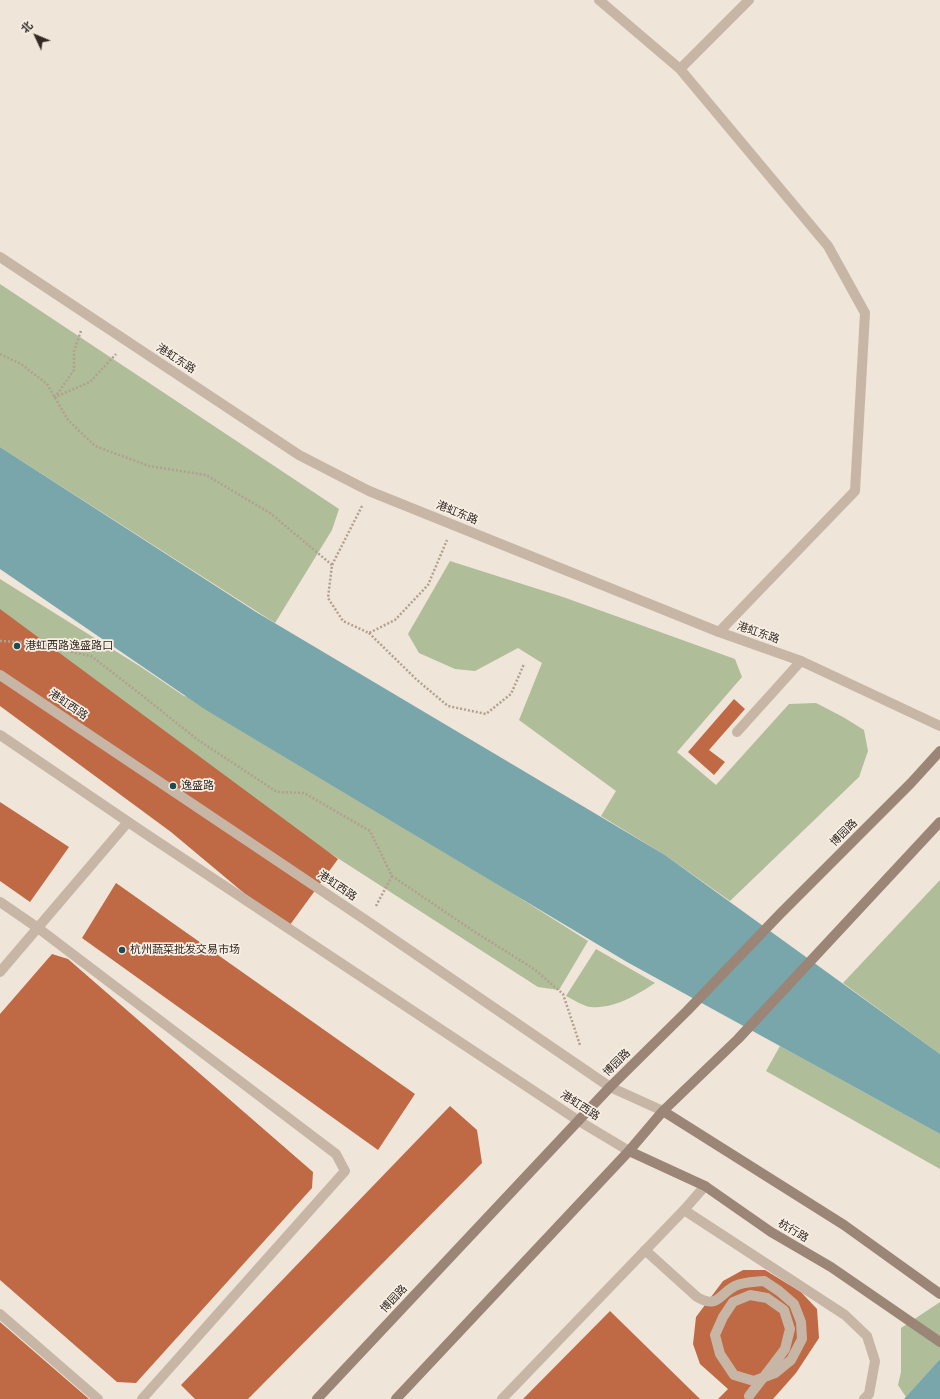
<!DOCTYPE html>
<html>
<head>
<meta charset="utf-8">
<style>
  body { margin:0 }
  #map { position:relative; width:940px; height:1399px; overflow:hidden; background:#efe5d8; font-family:"Fira Sans Condensed","Noto Sans SC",sans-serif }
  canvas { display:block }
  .north { position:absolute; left:16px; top:16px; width:40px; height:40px; -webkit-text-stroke:3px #f8efe4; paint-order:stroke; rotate:314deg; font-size:11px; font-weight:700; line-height:16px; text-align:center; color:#332a26 }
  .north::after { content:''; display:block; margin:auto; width:14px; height:18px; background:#332a26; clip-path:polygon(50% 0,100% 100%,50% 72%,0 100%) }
</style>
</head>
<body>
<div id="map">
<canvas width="940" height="1399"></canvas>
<div class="north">北</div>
</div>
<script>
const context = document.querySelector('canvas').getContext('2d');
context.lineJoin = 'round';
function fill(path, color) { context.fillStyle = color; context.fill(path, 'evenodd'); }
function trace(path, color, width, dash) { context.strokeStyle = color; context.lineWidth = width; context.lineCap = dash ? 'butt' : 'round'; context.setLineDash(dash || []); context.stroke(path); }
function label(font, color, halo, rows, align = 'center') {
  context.font = font + ' "Fira Sans Condensed","Noto Sans SC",sans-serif'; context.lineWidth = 3.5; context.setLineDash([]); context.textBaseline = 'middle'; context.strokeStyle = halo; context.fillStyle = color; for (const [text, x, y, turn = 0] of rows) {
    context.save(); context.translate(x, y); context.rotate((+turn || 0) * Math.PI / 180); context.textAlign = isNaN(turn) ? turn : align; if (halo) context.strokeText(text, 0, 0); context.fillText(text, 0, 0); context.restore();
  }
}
fill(new Path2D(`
  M0,284L339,509L332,530L275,623L0,447Z
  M450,561L563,597L735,659L742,677L677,752L716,785L789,704L816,703L843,717L864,730L868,751L859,777L730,901L665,855L601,816L616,791L519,720L542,663L518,648L475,671L455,669L419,653L408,634Z
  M0,579L141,667L184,696L208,701L588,941L559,990L538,987L89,698L0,631Z
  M940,880V1054L843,983Z
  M596,949L655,983C637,995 614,1009 591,1007C585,1007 572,999 566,996Z
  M780,1046L940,1134V1169L766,1071Z
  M940,1302V1359L906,1397L898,1385L901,1372V1328Z`), '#afbd99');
fill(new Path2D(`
  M0,447L256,612L665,855L940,1054V1134L627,962L206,710L0,569Z
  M940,1359V1399H904Z`), '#78a6ab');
fill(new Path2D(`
  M0,609L338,859L287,929L171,832L0,706Z
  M734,699L745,709L709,750L725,762L714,775L688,752Z
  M0,802L69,847L30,902L0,881Z
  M116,883L415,1094L378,1150L82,938Z
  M52,954L68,959L313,1172L312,1188L136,1383L117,1382L0,1280V1014Z
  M450,1106L477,1130L482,1163L248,1399H195L181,1385Z
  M743,1270H765L801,1292L817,1309L819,1338L796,1373L773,1399H718L728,1389L700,1364L693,1344L696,1317L723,1281Z
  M610,1311L700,1399H523Z
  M0,1322L89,1399H0Z`), '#c06945');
trace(new Path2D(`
  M81,331L74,351V370L55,397L90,382L116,354
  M0,354L21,364L47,384L68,420L95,446L149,466L206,475L270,513L332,565
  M362,506L332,565L328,598L343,621L369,633L395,620L428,585L447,540
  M369,633L417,680L448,706L486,714L511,694L524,664
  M0,641L25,642L91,656L139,693L198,740L277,792L304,793L370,831L392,876L475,932L534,969L563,994L580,1045
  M376,906L392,876`), '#b2a08f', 2.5, [2, 2]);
trace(new Path2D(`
  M737,732L801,661
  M0,902L38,928L336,1154L345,1171L142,1399
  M645,1250L697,1297C718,1309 718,1295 735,1286C743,1282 755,1282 764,1281L779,1291L794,1304L801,1322L802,1339L791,1360L775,1373L754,1381L734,1375L720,1354L715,1335L723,1317L733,1302L750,1295L767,1298L784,1310L790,1329L785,1349L776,1361
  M0,1314L98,1399`), '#c7b6a5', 10);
trace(new Path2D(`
  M599,0L680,69L828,246L865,313L855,491L719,632
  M680,69L749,0
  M0,972L128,822
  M684,1210L845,1315L867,1336L875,1361L869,1394L864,1399
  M502,1399L684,1210L705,1186`), '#c7b6a5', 10);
trace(new Path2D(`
  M0,257L299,455L369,491L719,632L801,661L940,726
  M0,675L367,921L610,1087L663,1111
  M0,735L143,832L579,1121L629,1151`), '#c7b6a5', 10);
trace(new Path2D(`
  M663,1111L844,1225L940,1294
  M629,1151L705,1186L771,1232L831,1267L940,1342
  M317,1399L610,1087L687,1011L780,914L911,783L940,751
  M396,1399L629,1151L663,1111L738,1039L940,822`), '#9a8576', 10);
trace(new Path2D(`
  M749,1396L776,1361`), '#c7b6a5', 10);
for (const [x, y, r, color] of [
  [17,646,4,"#1d4c52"],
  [173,786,4,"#1d4c52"],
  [122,950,4,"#1d4c52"]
]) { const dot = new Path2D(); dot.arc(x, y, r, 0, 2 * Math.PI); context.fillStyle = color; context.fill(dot); trace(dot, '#f8efe4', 1.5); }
label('11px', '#332a26', '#f8efe4', [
  ["港虹东路",176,359,33],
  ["港虹东路",457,513,22],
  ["港虹东路",758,633,19],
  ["港虹西路",68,705,34],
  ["博园路",844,833,-45],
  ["港虹西路",337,886,34],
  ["博园路",617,1063,-45],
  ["港虹西路",580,1106,33],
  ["杭行路",793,1231,31],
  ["博园路",394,1299,-47]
]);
label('11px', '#332a26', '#f8efe4', [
  ["港虹西路逸盛路口",25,646],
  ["逸盛路",181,786],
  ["杭州蔬菜批发交易市场",130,950]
], 'left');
</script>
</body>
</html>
